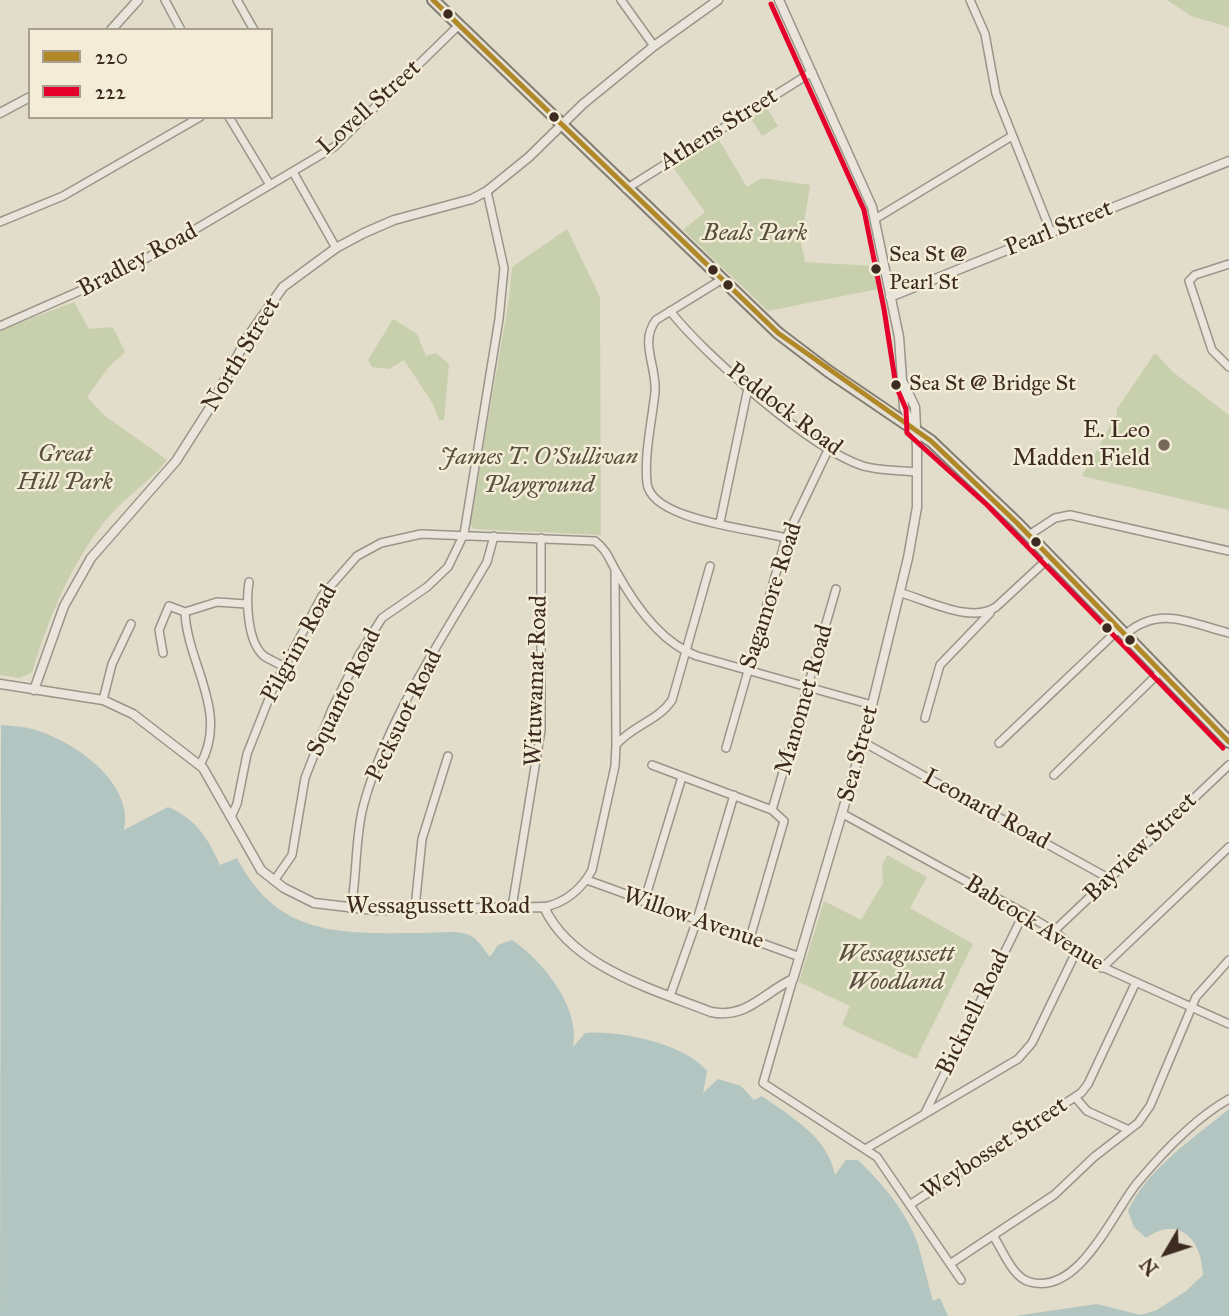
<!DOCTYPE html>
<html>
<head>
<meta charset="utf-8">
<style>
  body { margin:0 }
  #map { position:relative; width:1229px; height:1316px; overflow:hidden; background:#e2dcca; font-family:"IM FELL Great Primer",serif }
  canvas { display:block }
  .legend { position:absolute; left:28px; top:28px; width:245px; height:91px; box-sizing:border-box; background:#f3ecd6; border:2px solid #aa9e8e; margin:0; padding:9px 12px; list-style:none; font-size:21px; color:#3d2a21 }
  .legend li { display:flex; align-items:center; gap:14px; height:35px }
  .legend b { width:35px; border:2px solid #aa9e8e }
  .north { position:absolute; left:1131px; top:1218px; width:70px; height:70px; -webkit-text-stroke:5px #f3ecd6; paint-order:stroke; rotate:231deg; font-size:19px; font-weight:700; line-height:28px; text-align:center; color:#3d2a21 }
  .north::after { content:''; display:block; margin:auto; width:24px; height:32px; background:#3d2a21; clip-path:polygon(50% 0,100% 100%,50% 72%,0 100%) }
</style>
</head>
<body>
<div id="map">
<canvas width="1229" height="1316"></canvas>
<ul class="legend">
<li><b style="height:9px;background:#b18828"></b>220</li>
<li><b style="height:9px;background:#e4002b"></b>222</li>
</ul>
<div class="north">N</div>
</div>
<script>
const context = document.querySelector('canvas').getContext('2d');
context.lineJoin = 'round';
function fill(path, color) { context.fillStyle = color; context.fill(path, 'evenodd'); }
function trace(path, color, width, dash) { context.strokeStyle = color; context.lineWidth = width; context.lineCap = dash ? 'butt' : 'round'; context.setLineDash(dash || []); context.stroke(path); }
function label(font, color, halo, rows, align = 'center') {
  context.font = font + ' "IM FELL Great Primer",serif'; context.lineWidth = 5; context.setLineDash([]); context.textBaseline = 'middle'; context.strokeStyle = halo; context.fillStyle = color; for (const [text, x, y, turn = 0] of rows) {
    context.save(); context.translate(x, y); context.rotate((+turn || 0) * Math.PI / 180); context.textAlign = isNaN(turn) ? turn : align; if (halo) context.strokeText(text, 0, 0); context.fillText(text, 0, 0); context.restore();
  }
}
fill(new Path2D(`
  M1167,0H1229V27L1191,16Z
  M766,107L778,126L762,136L750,117Z
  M717,137L747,187L762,178L810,185L801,243L805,262L874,266L878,289L768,311L683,230L705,212L672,166Z
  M567,229L600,297L601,535L474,529L470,524L509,299L512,267Z
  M74,302L89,329L113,327L125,352L108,368L87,397L105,416L167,460C149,483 123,498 105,521C69,567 49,618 32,672L20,678L0,675V324L3,329Z
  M393,319L417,334L426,356L436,353L449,364L444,420H439L433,404L404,360L389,369L372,367L368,360Z
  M1155,353L1173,372L1229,415V510L1082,476L1117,414V409Z
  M887,855L927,877L910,908L973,944L916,1059L842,1025L850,1006L799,982L824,901L861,920L883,883L882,865Z`), '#c8cfad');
fill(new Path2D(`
  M1,725C10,726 19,726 28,728C71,738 135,782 124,830L168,807C196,819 208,838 220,865L237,858C279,940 345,933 425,933C439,933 461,929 473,937C479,941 485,951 490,957L498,945L512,940C543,961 581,1008 573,1047L585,1033C620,1030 685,1044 707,1071L703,1093L718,1079L741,1086L754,1100L762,1096C791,1117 828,1137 835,1175L846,1160H858C880,1181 905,1210 916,1239C923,1259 927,1281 933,1301L940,1298L948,1316H0Z
  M1229,1109V1316H1015L1097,1304L1141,1315L1157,1310L1186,1291L1203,1275C1202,1240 1179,1214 1146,1238L1134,1227L1128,1211C1147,1169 1194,1138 1229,1109Z`), '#b2c5c0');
const minor = new Path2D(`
  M165,0L181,30
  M237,0L254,30
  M621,0L654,46
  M970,0L985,34L996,94L1051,232
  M229,117L270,185L334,147L459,25
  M293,172L336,248
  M626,189L812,72
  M875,219L1012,136
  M0,222L63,196L200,117
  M1229,264L1195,275L1189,281L1212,350L1229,367
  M721,280L656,320C639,342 657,366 655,392C652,421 644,454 647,483C651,521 755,529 786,538
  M670,311C706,356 809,448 863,466C880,471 900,470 917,472
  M0,326L123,272L270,185
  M720,522L748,388
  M1029,535L1055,518L1070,515L1229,551
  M615,570L616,744
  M249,582C246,601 247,642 264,656C270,660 278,663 284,667
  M901,593C927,600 971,624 996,607L1050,557
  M185,612C187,664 230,712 200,765
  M185,612L217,602L246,604
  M1126,634C1159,605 1190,623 1229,633
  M163,653L159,630L169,606L185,612
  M103,700L112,664L131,624
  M925,718L940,665L990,613
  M863,742L1110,879
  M999,743L1119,629
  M726,748L786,538L829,448
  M652,765L772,810L784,821L750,938
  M1054,775L1161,671
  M772,810L836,589
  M843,814L1024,913L1054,931L1089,961L1229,1024
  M231,817L237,804L247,754L274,686L322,596L357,556L381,543L421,534L595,541C607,550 609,559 616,571C634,604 661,643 697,656L872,705
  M587,880L800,957
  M274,881L292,855L305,778L332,709L359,655L382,618L427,587L448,567L464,534L499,319L504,268L487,191
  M644,902L682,777
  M512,907L541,730V538
  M544,907C565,903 582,889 592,870L615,766L616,745C633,725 658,721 672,700L710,566
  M415,908L422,839L448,756
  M351,909C357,876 355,839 363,807C386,720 442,639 487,562L494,536
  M1054,931L1229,765
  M1102,968L1229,847
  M793,979L763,1083L877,1157L961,1280
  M670,996L697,920L734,795
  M1075,1097L1087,1111L1129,1130
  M925,1113L1024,913
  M867,1148L1018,1059L1032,1043L1076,952
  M911,1204L1081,1093L1088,1084L1136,982
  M994,1237C1003,1251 1013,1278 1030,1282C1080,1296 1114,1210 1138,1182C1163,1152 1195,1118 1229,1099
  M950,1264L1054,1195L1094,1157L1138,1123L1150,1106L1196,997L1229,960`);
const tertiary = new Path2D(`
  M779,0L872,207L899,337L904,408L913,427
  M111,30L138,0
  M0,113L30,97
  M890,297L1229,161
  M0,684L103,700L133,714L203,768L261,870L284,888L314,903L374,910L544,907C571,967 655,990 711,1012C747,1019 763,993 793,979L863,742L908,558L917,507V449L915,407L904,384
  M34,690L64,606L91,558L176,461L211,406L247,338L283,287L336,248L364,233L394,220L472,199L487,191L529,157L583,104L654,46L718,0`);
const primary = new Path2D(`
  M433,0L778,333L828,371L931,441L1017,523L1229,742`);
trace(minor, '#9a9489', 10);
trace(tertiary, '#9a9489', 11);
trace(primary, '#827c72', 14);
trace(minor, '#e9e5dc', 7);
trace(tertiary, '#e9e5dc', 8);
trace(primary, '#e5e1d6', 10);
trace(new Path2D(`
  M433,0L778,333L931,441L1017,523L1229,742`), '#b18828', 5);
trace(new Path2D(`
  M771,4L864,210L884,309L896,386L906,409L907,433L987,505L1223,748`), '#e4002b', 5);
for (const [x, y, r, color] of [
  [448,14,6,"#3d2a21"],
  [554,117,6,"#3d2a21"],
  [876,269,6,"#3d2a21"],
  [713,270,6,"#3d2a21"],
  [728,285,6,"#3d2a21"],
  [896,385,6,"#3d2a21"],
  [1164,445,7,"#77685c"],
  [1036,542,6,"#3d2a21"],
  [1107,628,6,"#3d2a21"],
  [1130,640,6,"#3d2a21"]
]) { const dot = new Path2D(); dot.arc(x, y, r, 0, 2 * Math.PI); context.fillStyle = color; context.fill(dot); trace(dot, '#f3ecd6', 2.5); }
label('22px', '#3d2a21', '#f3ecd6', [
  ["Sea St @",889,256],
  ["Pearl St",889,284],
  ["Sea St @ Bridge St",909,385]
], 'left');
label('24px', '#3d2a21', '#f3ecd6', [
  ["Lovell Street",370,108,-42],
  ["Athens Street",719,130,-32],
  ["Pearl Street",1059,229,-22],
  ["Bradley Road",138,261,-28],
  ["North Street",242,355,-59],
  ["Peddock Road",784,410,37],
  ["Sagamore Road",772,596,-72],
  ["Pilgrim Road",300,644,-61],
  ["Wituwamat Road",537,681,-88],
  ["Squanto Road",345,693,-64],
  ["Manomet Road",805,700,-74],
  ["Pecksuot Road",405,716,-64],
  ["Sea Street",859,754,-75],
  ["Leonard Road",986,810,29],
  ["Bayview Street",1141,848,-44],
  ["Wessagussett Road",438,907],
  ["Willow Avenue",693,919,19],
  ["Babcock Avenue",1034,924,32],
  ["Bicknell Road",974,1013,-64],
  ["Weybosset Street",995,1149,-33]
]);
label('italic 24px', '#5a503e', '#f3ecd6', [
  ["Beals Park",755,234],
  ["Great",65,455],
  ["Hill Park",65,483],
  ["James T. O'Sullivan",539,458],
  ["Playground",539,486],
  ["Wessagussett",896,955],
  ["Woodland",896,983]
]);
label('24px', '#3d2a21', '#f3ecd6', [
  ["E. Leo",1150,431],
  ["Madden Field",1150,459]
], 'right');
</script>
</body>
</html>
